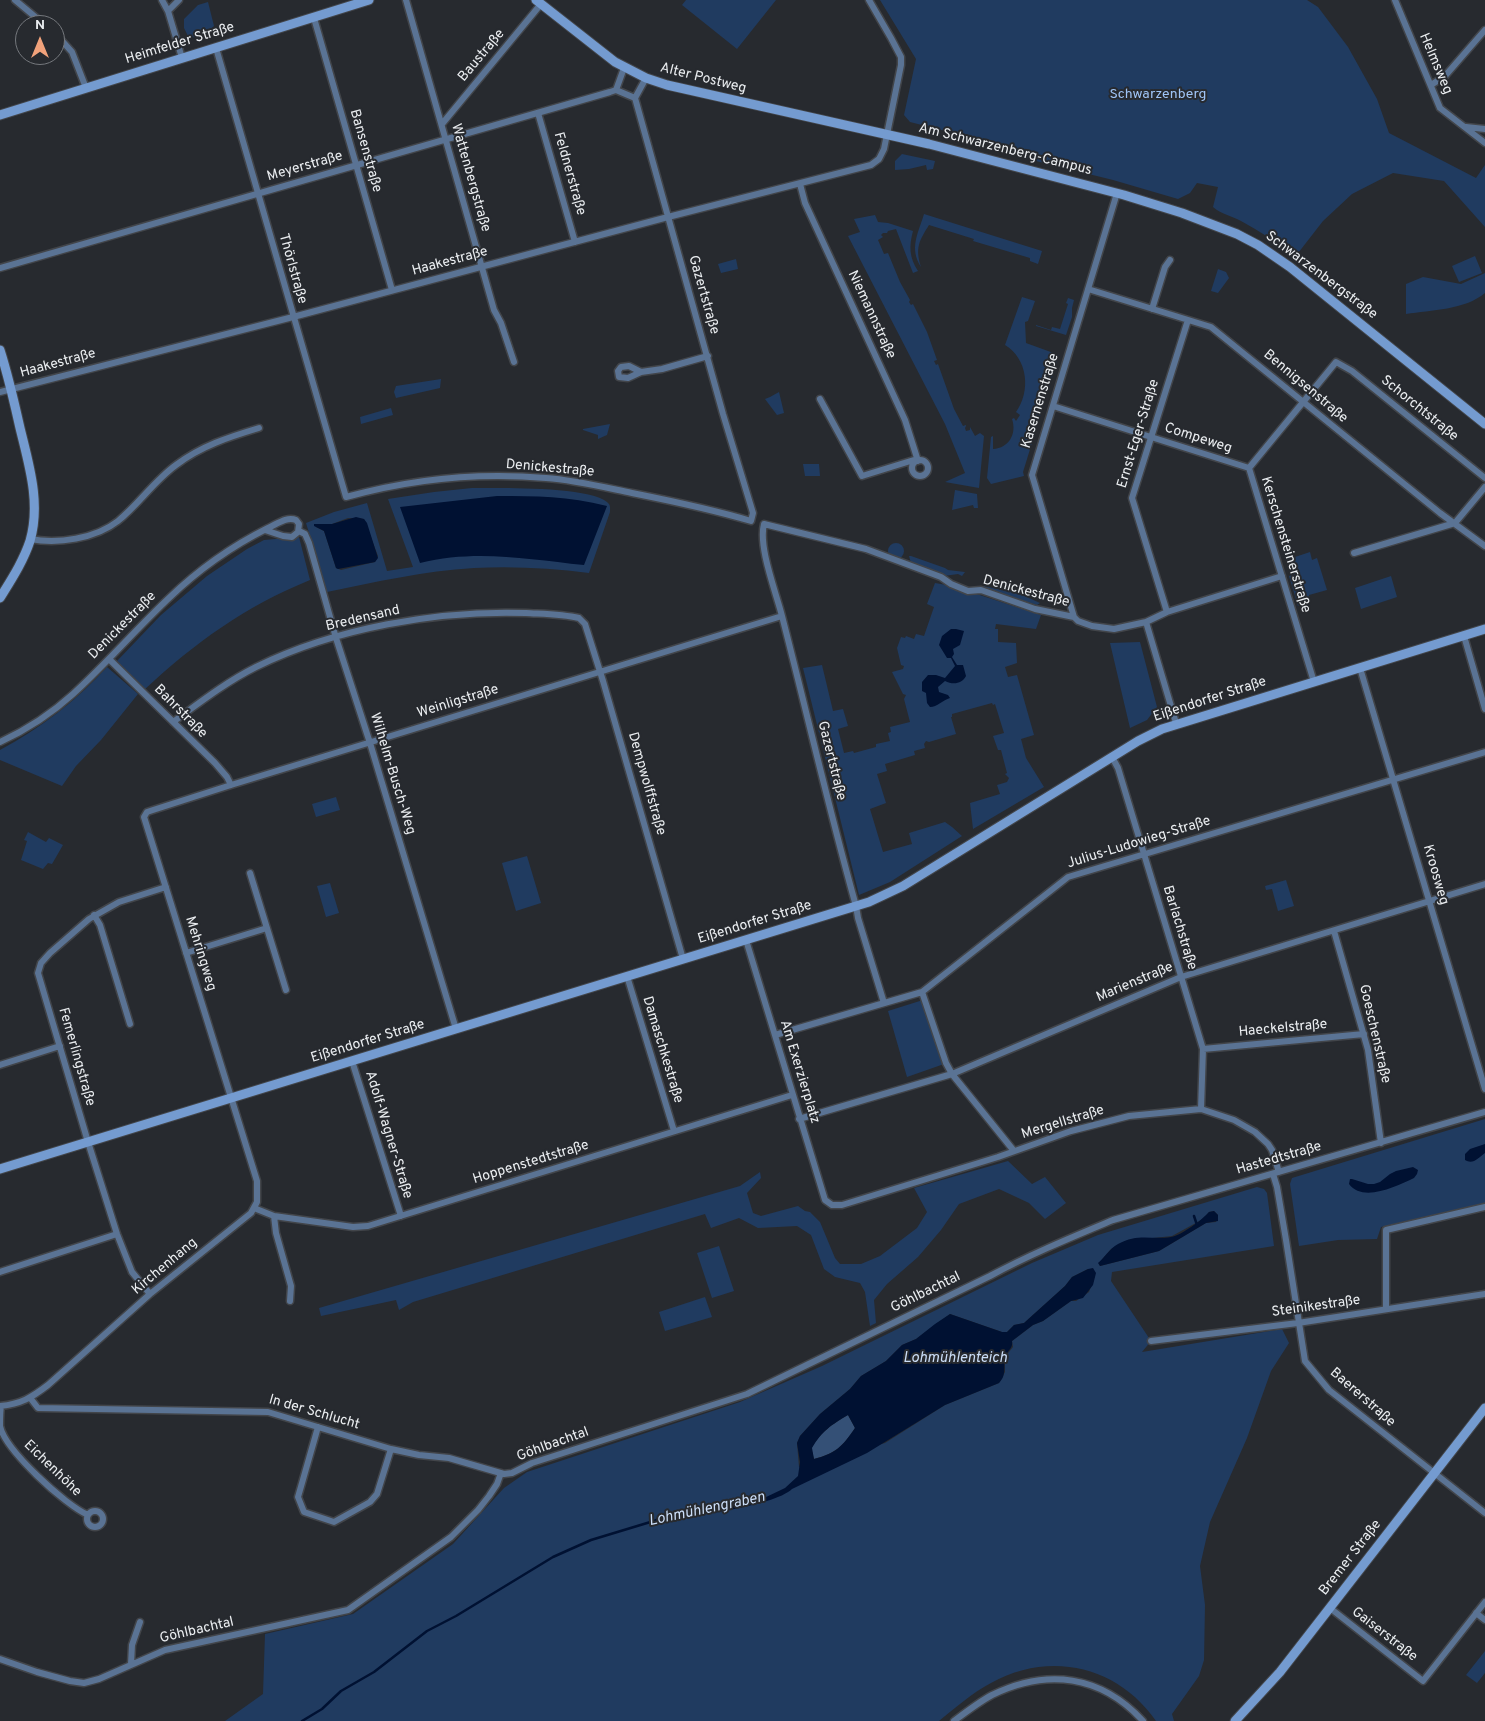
<!DOCTYPE html>
<html>
<head>
<meta charset="utf-8">
<style>
  body { margin:0 }
  #map { position:relative; width:1485px; height:1721px; overflow:hidden; background:#272a2f; font-family:Overpass,sans-serif }
  canvas { display:block }
  .north { position:absolute; left:15px; top:15px; width:50px; height:50px; box-sizing:border-box; background:#272a2f; border:1px solid #75787d; border-radius:50%; rotate:0deg; font-size:14px; font-weight:700; line-height:20px; text-align:center; color:#ebeef1 }
  .north::after { content:''; display:block; margin:auto; width:18px; height:22px; background:#f1a27b; clip-path:polygon(50% 0,100% 100%,50% 72%,0 100%) }
</style>
</head>
<body>
<div id="map">
<canvas width="1485" height="1721"></canvas>
<div class="north">N</div>
</div>
<script>
const context = document.querySelector('canvas').getContext('2d');
context.lineJoin = 'round';
function fill(path, color) { context.fillStyle = color; context.fill(path, 'evenodd'); }
function trace(path, color, width, dash) { context.strokeStyle = color; context.lineWidth = width; context.lineCap = dash ? 'butt' : 'round'; context.setLineDash(dash || []); context.stroke(path); }
function label(font, color, halo, rows, align = 'center') {
  context.font = font + ' Overpass,sans-serif'; context.lineWidth = 4; context.setLineDash([]); context.textBaseline = 'middle'; context.strokeStyle = halo; context.fillStyle = color; for (const [text, x, y, turn = 0] of rows) {
    context.save(); context.translate(x, y); context.rotate((+turn || 0) * Math.PI / 180); context.textAlign = isNaN(turn) ? turn : align; if (halo) context.strokeText(text, 0, 0); context.fillText(text, 0, 0); context.restore();
  }
}
fill(new Path2D(`
  M686,0H776L737,49L682,5Z
  M880,0H1307L1318,7L1348,47L1377,99L1389,133L1476,178L1485,165V227L1444,181L1393,173L1352,194L1323,221L1295,257C1278,243 1260,231 1241,221C1232,216 1221,214 1213,207L1218,187L1197,183L1190,193L1178,199L1113,180L1036,161L965,136L910,122L904,115L916,59Z
  M208,2L214,26C207,33 200,40 188,36L184,28V19L198,5Z
  M902,154L935,161L933,169L927,170L926,165L909,169L895,170V161Z
  M924,214L1042,251L1038,264L1030,261V258L973,241L974,239L929,225C919,241 915,248 921,267C909,248 918,234 924,214Z
  M875,215L878,222L888,223L913,231C909,246 909,257 918,271L913,273L896,229L888,231L887,233H883L881,235L883,237L878,240L884,254L888,253L900,282L910,300L909,302L911,305L913,304L927,332L937,360L934,361L936,365L938,364L954,409L963,426L966,425V426L965,428L966,431L970,430V427L975,436L980,433L984,436L979,488L945,482L965,473L945,424L848,236L860,232L854,219Z
  M1475,256L1482,273L1459,282L1452,266Z
  M736,259L738,269L721,273L718,264Z
  M1218,269L1226,272L1229,278L1218,293L1211,291Z
  M1485,273V293C1465,310 1431,310 1406,314V284L1423,277L1461,284Z
  M1022,297L1035,301L1028,321L1025,322L1026,343L1059,355L1023,472L1024,476L991,484L987,478L991,437L993,436V449C1009,448 1017,434 1012,419L1014,418L1016,421L1020,415L1016,412C1031,391 1028,359 1005,345Z
  M1068,298L1074,300L1072,308V317L1066,335L1036,326V325L1051,330L1052,327L1060,329L1068,304L1066,303Z
  M441,379L440,388L396,398L394,392L396,386Z
  M779,392L784,413L777,415L765,399L770,397Z
  M391,408L393,415L361,424L360,417Z
  M610,424L607,435L598,439V435L583,430V429Z
  M803,464H819L820,476H805Z
  M472,488C497,488 589,486 607,502C611,505 610,508 610,512L589,573C551,568 513,566 474,568C424,571 375,582 327,592L306,523L334,512L367,503L387,571L413,567L388,499L434,492ZM348,518L364,519L378,556L375,562L341,570L336,568L324,531L316,527V524H332Z
  M955,490L977,494L978,508H974L973,505L952,510Z
  M299,537L310,580C244,607 196,642 144,690L117,661L161,615L207,576L247,549L264,540Z
  M888 551a8 8 0 1 1 16 0a8 8 0 1 1-16 0Z
  M1310,552L1312,560L1317,558L1327,590L1309,595L1310,602L1298,606L1289,576L1294,574L1289,559Z
  M909,556H911L945,568L948,570L965,572L962,576L958,574L944,576L911,563Z
  M1391,576L1397,597L1361,609L1355,588Z
  M935,583L952,586L1041,615L1036,629L996,624L995,629H998V642L1016,643L1017,663L1005,667L1008,677L1017,675L1034,735L1021,739L1026,758L1044,787L973,829L970,803L1000,794L997,785L1007,782L1009,778L1005,774L1007,773L1001,750H998L993,736L1004,733L995,704L993,705L992,703L952,714V717H951L956,734L929,742L926,741L924,744L925,748L914,751L915,755L885,764L887,771L877,774L886,803L870,809L883,852L912,844L909,833L945,822L952,827L962,836L890,882L859,895L803,668L822,665L833,711L843,709L848,726L838,729L844,753L853,751L854,753L876,747V744L890,741L888,733L891,732L890,727L910,722L904,699L906,695L903,694L892,672L903,669L904,666L901,665L897,648L901,637L905,638L906,636L914,639L916,634L924,636L934,607L927,604Z
  M984,586L1010,592L1011,590L1040,603L1037,605L984,588Z
  M1140,642L1157,707L1147,720L1130,728L1110,643Z
  M107,667L138,694L101,740L76,766L62,786L0,760V750C41,728 76,701 107,667Z
  M336,797L340,810L316,817L312,804Z
  M28,832L46,842L49,838L63,845L52,864L48,863L43,869L21,860L27,841L24,840Z
  M527,856L541,903L516,911L502,863Z
  M1286,880L1294,906L1278,911L1272,889L1266,890L1265,886Z
  M330,883L339,913L326,917L317,886Z
  M923,1000L944,1064L907,1077L888,1011Z
  M1485,1119V1203L1381,1227L1377,1239L1338,1240L1299,1246L1290,1184L1292,1178Z
  M1008,1161L1032,1184L1045,1177L1066,1203L1045,1219L1029,1203L999,1189L959,1204L941,1230L918,1257L887,1284L874,1300L876,1323L870,1326L865,1292L860,1283L835,1277L824,1269L811,1235L797,1226L758,1228L739,1218L711,1228L705,1214L413,1302L399,1310L396,1300L321,1316L319,1308L740,1186L760,1172L761,1178L747,1193L753,1213L761,1216L798,1206L805,1211L810,1212L820,1222L835,1258L840,1264H861L880,1256L917,1228L927,1212L914,1188Z
  M1257,1187L1264,1189L1267,1193L1274,1246L1112,1272L1111,1281L1151,1341L1142,1352L1282,1329L1289,1343L1271,1371L1247,1438L1210,1522L1200,1566L1205,1605L1204,1660L1199,1676L1172,1714L1174,1721H1156C1118,1666 1050,1650 991,1683C972,1693 955,1708 939,1721H225L263,1694L265,1634L353,1614L453,1544L504,1488L527,1472L740,1402L822,1366L1032,1263L1098,1235ZM1214,1211L1218,1215L1216,1222L1206,1223L1159,1251L1100,1266L1099,1263L1111,1249L1126,1241L1172,1236L1203,1219L1209,1212ZM1088,1269L1095,1275L1089,1292L1076,1301H1071L1043,1321L1033,1325L1012,1341L1013,1347L1005,1357V1372L999,1383L945,1405L885,1443L799,1467L797,1443L800,1436L820,1414L850,1389L861,1376L886,1361L902,1345L916,1339L950,1314L1002,1332H1007L1014,1325L1024,1323L1065,1286L1072,1277Z
  M719,1246L734,1291L712,1298L697,1253Z
  M705,1297L712,1317L665,1331L659,1312Z
  M1485,1651V1673L1477,1683L1466,1675Z`), '#203b60');
fill(new Path2D(`
  M848,1415L855,1428C842,1447 836,1453 814,1459L811,1448C822,1431 831,1425 848,1415Z`), '#345076');
fill(new Path2D(`
  M497,496C536,496 568,496 607,506L584,565C528,559 475,549 420,563L400,507Z
  M356,517L364,519L367,523L378,558L375,562L338,569L336,568L324,531L314,526V524H332Z
  M951,629H956L964,631L960,645L953,649L954,654L952,657L957,665H963L966,676C962,684 953,685 945,681L938,687L939,692L948,695L950,698C943,700 937,707 930,707L927,703L926,693L922,691V682L928,675H936L945,678L955,666L951,658H947L939,645L942,636Z
  M1485,1144V1153C1478,1158 1473,1165 1465,1160V1154L1470,1149Z
  M1413,1167L1418,1170L1417,1174L1414,1178C1397,1186 1363,1203 1349,1184L1350,1179H1352L1368,1184H1374L1380,1182L1390,1174L1396,1171Z
  M1214,1211L1218,1215V1221L1206,1223L1159,1251L1100,1266L1098,1263C1105,1257 1109,1249 1118,1244C1138,1233 1151,1240 1171,1237C1182,1235 1202,1220 1209,1212Z
  M1093,1268L1096,1273L1093,1285L1083,1298L1071,1301L1043,1321L1033,1325L1012,1341C1013,1348 1009,1349 1006,1355C1002,1365 1008,1374 999,1383L945,1405L867,1453L792,1489C773,1507 685,1517 655,1521V1519L762,1499L785,1488L798,1476L800,1462L797,1443L800,1436L820,1414L850,1389L861,1376L886,1361L902,1345L916,1339L935,1324L950,1314L1002,1332H1007L1014,1325L1024,1323L1065,1286L1072,1277L1088,1269ZM848,1415L855,1428C843,1446 835,1454 814,1459L812,1448C822,1431 831,1425 848,1415Z`), '#001132');
trace(new Path2D(`
  M1194,1216L1197,1225
  M302,1721L322,1709L341,1691L374,1672L427,1631L456,1616L553,1557L591,1540L657,1520`), '#001132', 2.5);
const street = new Path2D(`
  M15,0L45,25
  M162,0L168,11L182,58
  M406,0L494,310L501,323L514,362
  M1395,0L1440,108L1485,143
  M168,11L179,0
  M314,18L392,290
  M55,33L72,52L86,88
  M216,48L346,497C411,479 478,472 546,478C575,480 603,487 632,493C672,501 711,509 751,521L753,513L723,414L635,98L646,78
  M1431,85L1445,76L1485,30
  M616,90L635,98
  M538,113L575,242
  M442,124L541,4
  M1466,127L1485,129
  M800,184L805,203L905,420L918,461
  M0,268L610,92L616,90L624,68
  M1088,289L1211,327L1440,513L1485,546
  M1152,309L1165,267L1170,260
  M641,372L629,366L621,367L618,371L619,377L628,378L641,372L662,369L708,356
  M0,392L293,317L668,217L871,165L879,159L884,149L901,65V57L891,38L869,0
  M820,399L862,476L917,459
  M1053,406L1249,468
  M912 468a8 8 0 1 1 16 0a8 8 0 1 1-16 0Z
  M299,531L305,534L309,543L336,638L370,743L456,1029
  M30,539C58,544 95,539 118,521C139,504 154,481 176,465C201,446 229,437 259,428
  M1354,553L1455,523L1485,487
  M1167,612L1132,498L1188,320
  M1074,617L1032,475L1117,193
  M1146,622L1176,723
  M1464,636L1485,709
  M109,659L215,763L227,777L231,785
  M1360,668L1485,1089
  M1314,682L1249,468L1336,362L1352,371L1485,478
  M173,722C199,703 226,682 256,667C335,628 438,610 526,613C543,614 562,614 579,618L585,624L603,681L683,959
  M0,742C26,730 51,714 73,694C106,664 136,629 169,598C198,570 232,546 268,528C277,524 287,516 296,520L299,524L298,532L292,537L283,536L265,530
  M1112,757L1118,768L1203,1049L1201,1109
  M250,873L286,990
  M94,915L100,925L130,1024
  M1334,931L1368,1050L1381,1143
  M746,940L825,1200L832,1205H842L998,1157L1071,1131L1129,1116L1201,1109L1234,1120L1255,1132L1268,1144L1272,1150L1279,1172
  M186,953L267,928
  M627,976L674,1131
  M922,992L946,1063L952,1074L1014,1151
  M884,1003L858,918L856,906C829,810 807,713 782,616C776,592 758,547 764,524L866,549L941,577L951,584L968,591L981,590L1035,609L1074,617L1078,621L1092,626L1114,629L1146,622L1167,612L1282,576
  M775,1035L922,992L1068,877L1485,752
  M1203,1049L1364,1034
  M352,1061L401,1216
  M0,1065L60,1046
  M799,1119L952,1074L1181,977L1485,884
  M1273,1174L1277,1187L1286,1240L1305,1361L1329,1390L1485,1513
  M254,1208L274,1216L353,1227L368,1226L792,1095
  M274,1216L276,1233L291,1286L290,1301
  M0,1272L117,1234
  M150,1294L132,1272L117,1234L88,1142L38,973L41,963L50,953L89,919L119,902L166,887
  M1386,1309V1230L1485,1207
  M1151,1341L1298,1323L1485,1294
  M31,1399L38,1408L268,1412L391,1449L419,1455L449,1458L504,1474L512,1473L532,1463L747,1394L990,1276C1031,1254 1070,1238 1113,1220L1485,1112
  M0,1406C21,1404 31,1398 48,1385L150,1294L251,1213L257,1202V1181L144,817L147,812L153,810L231,785L782,616
  M1,1406C0,1412 0,1420 0,1426C5,1450 65,1505 88,1515
  M318,1427L298,1497L304,1512L334,1522L370,1502L377,1494L391,1449
  M87 1519a8 8 0 1 1 16 0a8 8 0 1 1-16 0Z
  M1330,1608L1423,1681L1485,1602
  M1476,1613L1485,1620
  M0,1659L37,1672L70,1681L84,1683L99,1679L165,1650L348,1610L451,1537L478,1510L489,1496L497,1484L501,1473
  M131,1664L132,1645L140,1622
  M954,1721C966,1712 979,1702 992,1695C1047,1668 1101,1675 1143,1721`);
const secondary = new Path2D(`
  M536,0L615,62L646,78L667,85L929,144L1124,195L1182,213L1237,234L1258,245L1290,267L1485,424
  M0,115L369,0
  M0,350C8,375 14,401 20,428C29,465 41,503 30,541C23,562 11,580 0,598
  M0,1169L869,902L903,886L1138,741L1162,729L1485,629
  M1235,1721L1280,1672L1485,1408`);
trace(street, '#42454a', 9);
trace(secondary, '#42454a', 11);
trace(street, '#5a7394', 6);
trace(secondary, '#749bd0', 9);
label('14px', '#ebeef1', '#272a2f', [
  ["Heimfelder Straße",180,44,-17],
  ["Baustraße",482,56,-50],
  ["Helmsweg",1435,64,67],
  ["Alter Postweg",703,79,14],
  ["Am Schwarzenberg-Campus",1005,150,14],
  ["Bansenstraße",365,151,74],
  ["Meyerstraße",305,167,-16],
  ["Feldnerstraße",569,174,74],
  ["Wattenbergstraße",470,178,74],
  ["Haakestraße",450,262,-15],
  ["Thörlstraße",292,269,74],
  ["Schwarzenbergstraße",1321,276,37],
  ["Gazertstraße",703,295,74],
  ["Niemannstraße",871,315,65],
  ["Haakestraße",58,364,-15],
  ["Bennigsenstraße",1305,387,40],
  ["Kasernenstraße",1041,401,-73],
  ["Schorchtstraße",1419,409,39],
  ["Ernst-Eger-Straße",1139,434,-73],
  ["Compeweg",1198,439,18],
  ["Denickestraße",550,469,5],
  ["Kerschensteinerstraße",1285,545,73],
  ["Denickestraße",1026,592,15],
  ["Bredensand",363,619,-13],
  ["Denickestraße",123,626,-45],
  ["Eißendorfer Straße",1210,700,-18],
  ["Weinligstraße",458,702,-17],
  ["Bahrstraße",180,712,45],
  ["Gazertstraße",831,761,76],
  ["Wilhelm-Busch-Weg",392,774,73],
  ["Dempwolffstraße",646,784,74],
  ["Julius-Ludowieg-Straße",1139,843,-17],
  ["Kroosweg",1435,875,74],
  ["Eißendorfer Straße",755,923,-17],
  ["Barlachstraße",1179,928,73],
  ["Mehringweg",200,954,73],
  ["Marienstraße",1135,983,-23],
  ["Haeckelstraße",1283,1029,-5],
  ["Goeschenstraße",1374,1034,77],
  ["Eißendorfer Straße",368,1042,-17],
  ["Damaschkestraße",662,1050,73],
  ["Femerlingstraße",76,1057,74],
  ["Am Exerzierplatz",799,1072,73],
  ["Mergellstraße",1063,1123,-17],
  ["Adolf-Wagner-Straße",388,1135,73],
  ["Hastedtstraße",1279,1159,-16],
  ["Hoppenstedtstraße",531,1163,-17],
  ["Kirchenhang",165,1267,-40],
  ["Göhlbachtal",926,1293,-26],
  ["Steinikestraße",1316,1307,-8],
  ["Baererstraße",1362,1398,41],
  ["In der Schlucht",314,1413,16],
  ["Göhlbachtal",553,1445,-20],
  ["Eichenhöhe",52,1469,44],
  ["Bremer Straße",1351,1558,-52],
  ["Göhlbachtal",197,1631,-13],
  ["Gaiserstraße",1384,1635,38]
]);
label('14px', '#9fc4f6', '#272a2f', [
  ["Schwarzenberg",1158,95]
]);
label('italic 15px', '#cbdef8', '#272a2f', [
  ["Lohmühlenteich",955,1359],
  ["Lohmühlengraben",707,1510,-12]
]);
</script>
</body>
</html>
